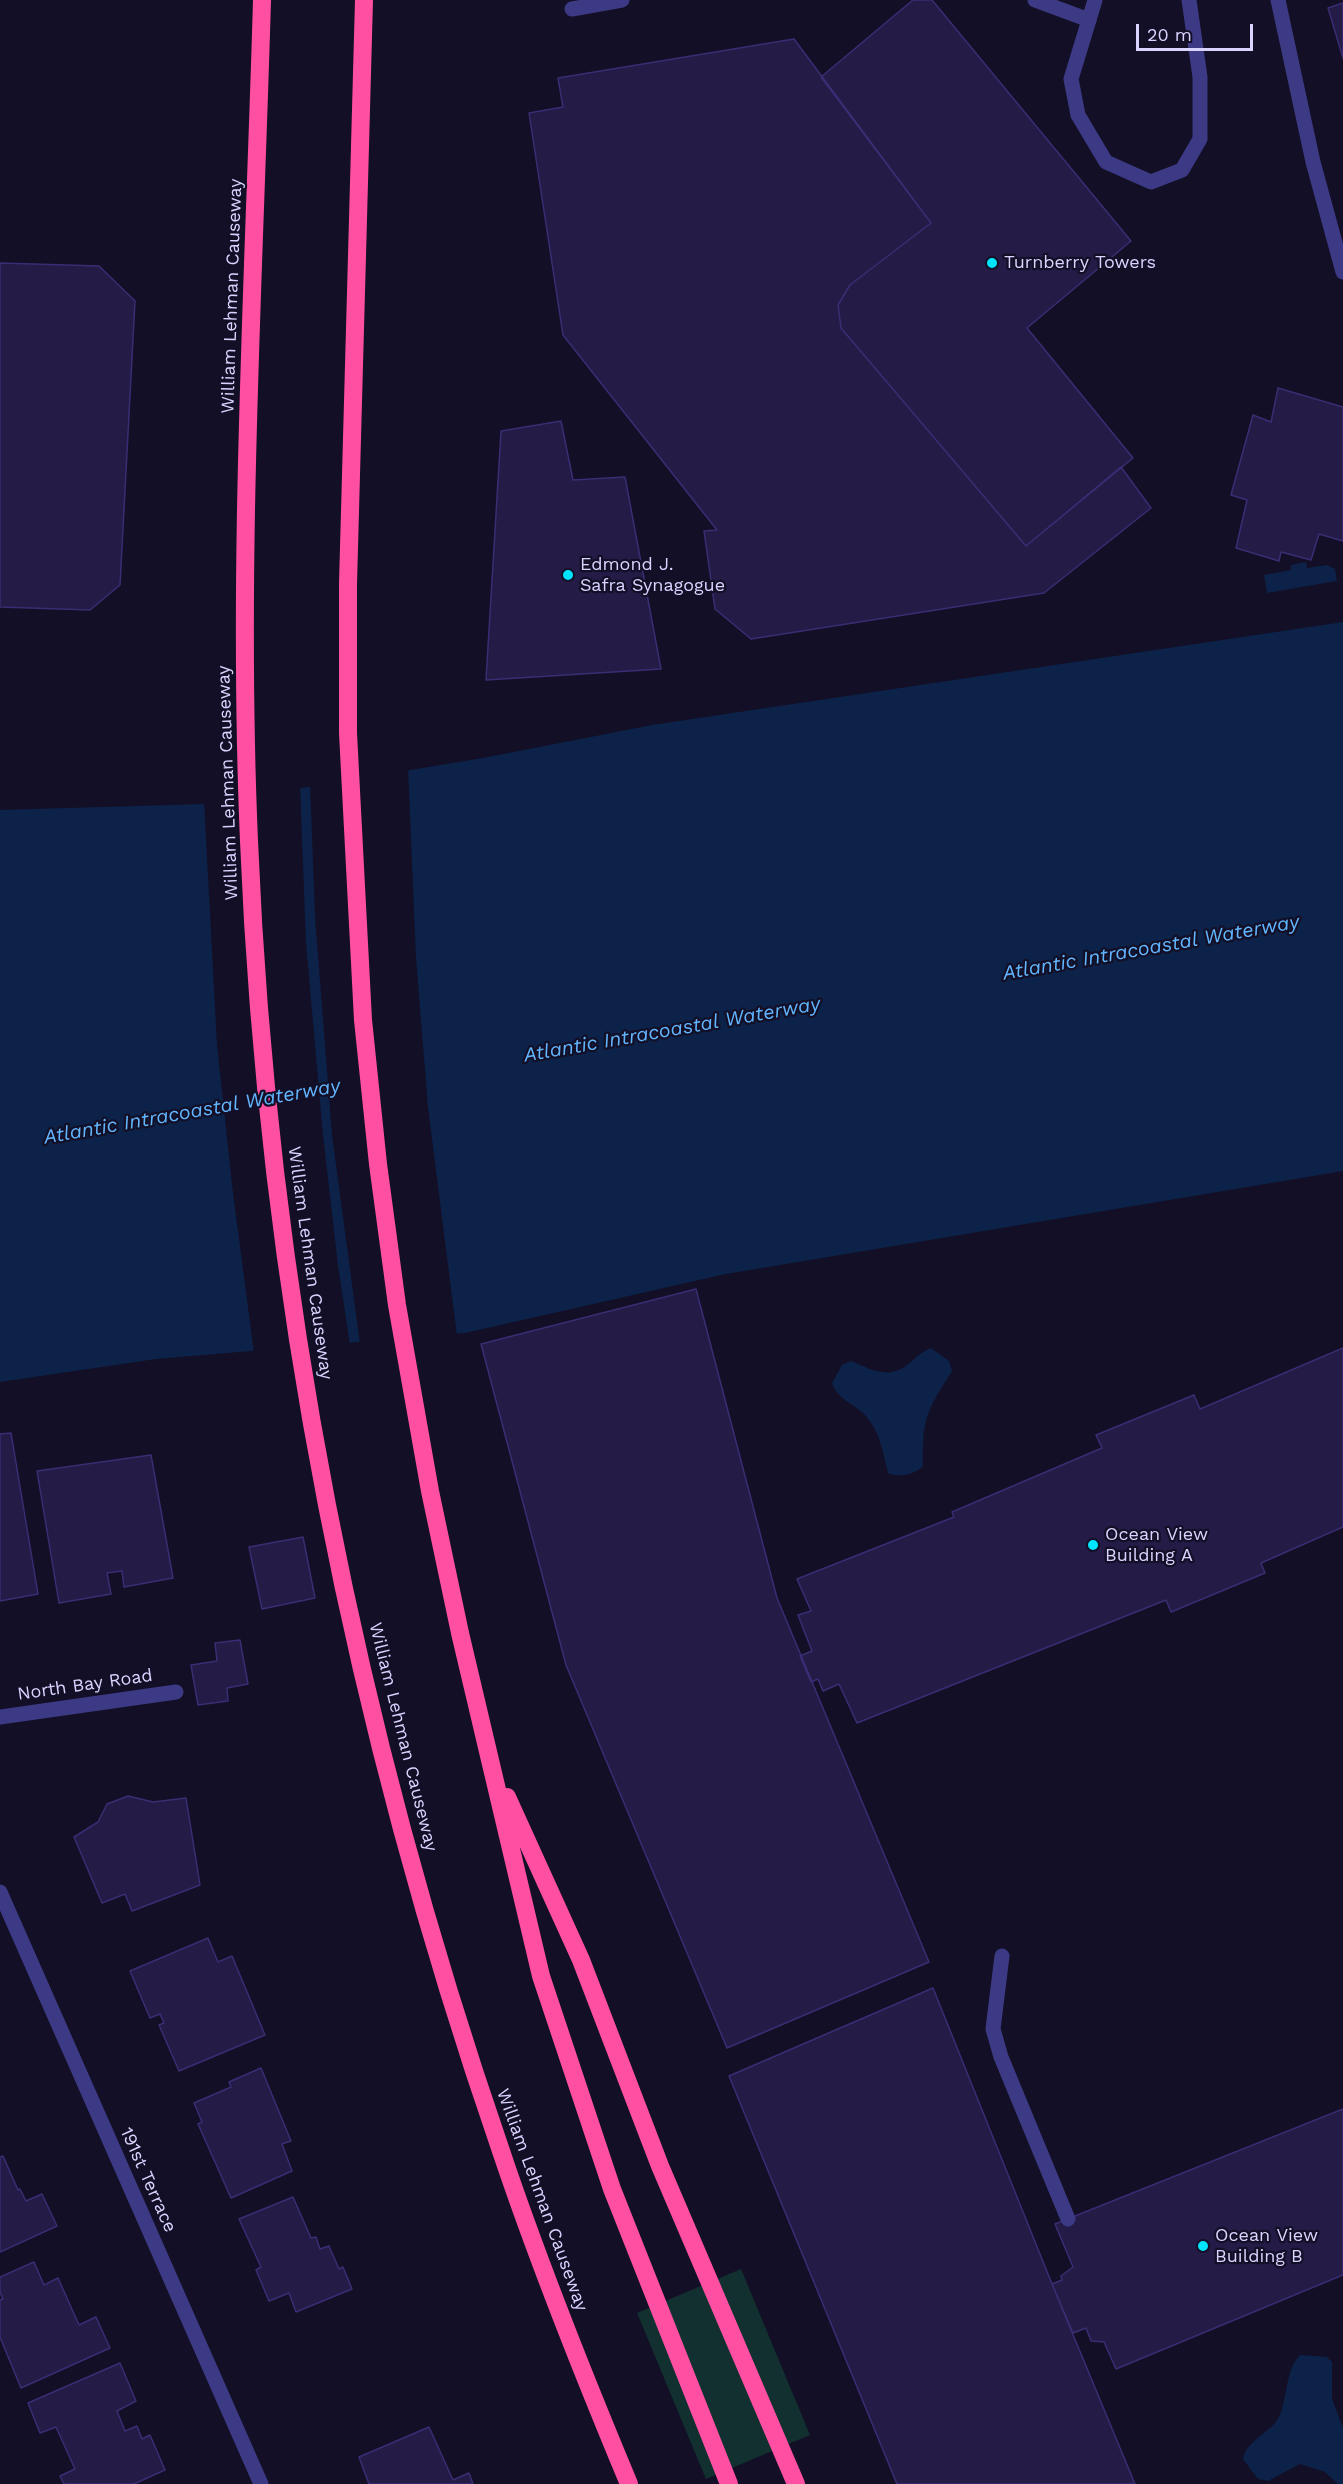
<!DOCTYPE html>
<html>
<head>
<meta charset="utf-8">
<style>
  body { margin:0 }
  #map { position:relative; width:1343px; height:2484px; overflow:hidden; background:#130f26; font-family:"Work Sans",sans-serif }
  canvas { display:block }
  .scale { position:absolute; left:1136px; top:24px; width:117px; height:27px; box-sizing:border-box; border:3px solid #d9d4ff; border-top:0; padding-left:8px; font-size:18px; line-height:21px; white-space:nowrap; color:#d9d4ff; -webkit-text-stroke:4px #130f26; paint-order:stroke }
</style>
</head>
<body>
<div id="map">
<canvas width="1343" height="2484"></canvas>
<div class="scale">20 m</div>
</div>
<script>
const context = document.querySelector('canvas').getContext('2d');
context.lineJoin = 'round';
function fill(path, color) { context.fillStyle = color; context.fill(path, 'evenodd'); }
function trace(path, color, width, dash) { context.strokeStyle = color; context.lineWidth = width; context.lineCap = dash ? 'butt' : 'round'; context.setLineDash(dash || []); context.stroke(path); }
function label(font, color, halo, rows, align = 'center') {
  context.font = font + ' "Work Sans",sans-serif'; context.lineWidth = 4.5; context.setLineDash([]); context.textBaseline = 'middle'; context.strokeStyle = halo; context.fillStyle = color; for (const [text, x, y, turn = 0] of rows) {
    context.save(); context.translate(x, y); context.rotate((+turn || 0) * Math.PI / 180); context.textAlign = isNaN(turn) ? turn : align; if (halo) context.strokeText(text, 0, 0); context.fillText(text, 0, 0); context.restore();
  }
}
fill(new Path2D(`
  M741,2269L810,2435L706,2479L637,2313Z`), '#12302f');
fill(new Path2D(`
  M1306,562L1307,568L1327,565L1335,569L1337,581L1267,593L1264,575L1291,570V565Z
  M1343,622V1171L726,1274L465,1333L156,1359L0,1382V810L205,804L483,758L652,725Z
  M931,1348L949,1361L952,1371C927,1411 922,1417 923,1466C914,1475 899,1478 888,1473C883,1451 879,1428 862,1412C850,1402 837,1398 832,1383L842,1365L851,1361C866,1367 882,1377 899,1370C911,1365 918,1352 931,1348Z
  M1300,2355L1327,2357L1332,2362V2399L1343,2428V2484H1338L1325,2472L1300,2464L1268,2481L1258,2479L1243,2459C1247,2439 1270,2434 1279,2417C1288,2397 1285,2370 1300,2355Z`), '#0c2248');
fill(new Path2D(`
  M408,767L416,958L428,1107L457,1336L360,1344L332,1135L315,917L310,783Z
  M300,785L306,943L323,1135L338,1266L350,1345L254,1353L233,1193L217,1045L204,801Z`), '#130f26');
const building = new Path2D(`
  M913,0H932L1131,241L1027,328L1133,458L1026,546L841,328L838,305L850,285L931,223L821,77Z
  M1343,3V58L1328,8Z
  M794,39L931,223L850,285L838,305L841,328L1026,546L1121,467L1151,508L1044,593L751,639L715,609L704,531L717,530L563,335L529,113L563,107L558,78Z
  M0,263L99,266L135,301L120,585L90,610L0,607Z
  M1278,388L1343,407V541L1319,534L1311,560L1281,552L1279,561L1236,548L1247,500L1231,495L1253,415L1271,422Z
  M561,421L573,480L625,477L661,669L486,680L501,431Z
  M696,1289L777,1598L929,1962L727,2048L566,1665L481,1344Z
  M1343,1348V1527L1261,1563L1265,1573L1171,1612L1166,1600L857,1723L839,1684L823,1691L818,1679L811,1682L800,1656L812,1651L798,1615L811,1611L797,1579L954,1517L952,1512L1102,1448L1096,1435L1194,1395L1200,1409Z
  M11,1433L38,1594L0,1601V1434Z
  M151,1455L173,1578L124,1587L122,1571L107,1573L111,1594L59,1603L37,1471Z
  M303,1537L315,1598L262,1609L249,1547Z
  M240,1640L248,1684L227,1688L228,1701L198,1705L191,1665L217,1661L215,1643Z
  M128,1796L153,1802L186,1798L200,1885L132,1911L125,1894L102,1903L74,1837L98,1822L107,1804Z
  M208,1938L218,1962L232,1956L265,2035L179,2071L159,2025L164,2023L160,2014L150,2018L130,1971Z
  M933,1988L1052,2284L1135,2484H897L729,2076Z
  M261,2068L291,2141L282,2144L292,2171L231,2198L198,2124L202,2122L194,2103L231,2087L229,2082Z
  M1343,2109V2275L1116,2369L1104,2342L1091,2341L1086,2328L1073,2333L1052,2284L1062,2280L1061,2276L1073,2267L1055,2224Z
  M3,2156L18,2190L20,2189L26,2201L42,2194L57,2226L0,2252V2157Z
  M293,2197L311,2238L316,2237L320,2249L329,2246L339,2269L343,2267L352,2289L296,2312L289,2293L269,2301L256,2270L261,2267L239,2219Z
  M34,2262L44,2285L58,2278L79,2325L96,2317L110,2348L21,2388L0,2337V2300L3,2299L0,2292V2277Z
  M120,2363L136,2401L117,2411L125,2431L137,2426L142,2439L150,2435L165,2470L134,2484H64L60,2476L75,2469L56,2427L40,2433L28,2403Z
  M429,2427L453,2480L469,2473L473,2484H369L359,2457Z`);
fill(building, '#241b47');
trace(building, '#3b2d73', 1.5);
trace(new Path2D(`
  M1035,0L1089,20
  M572,9L622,0
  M1002,1956L993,2029L1001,2057L1068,2219`), '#3d3a85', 15);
trace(new Path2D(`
  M1278,0L1313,162L1343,272
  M0,1717L176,1692
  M0,1892L261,2484`), '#3d3a85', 15);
trace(new Path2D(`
  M1095,0L1071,79L1078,115L1106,162L1151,182L1182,170L1200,139V77L1189,0`), '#3d3a85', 15);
trace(new Path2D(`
  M262,0C254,280 237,561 249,841C267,1287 355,1729 501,2151C539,2264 583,2374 629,2484
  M364,0L348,584V733L363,1020L378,1164L397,1305L430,1491L460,1633L541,1976L612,2189L729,2484
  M507,1797L581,1960L660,2166L796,2484`), '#ff4fa3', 18);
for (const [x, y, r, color] of [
  [992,263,6,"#00e5ff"],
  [568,575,6,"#00e5ff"],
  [1093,1545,6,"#00e5ff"],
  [1203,2246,6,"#00e5ff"]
]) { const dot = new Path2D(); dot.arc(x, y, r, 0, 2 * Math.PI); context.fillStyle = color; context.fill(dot); trace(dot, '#130f26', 2); }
label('18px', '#d9d4ff', '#130f26', [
  ["Turnberry Towers",1004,263],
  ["Edmond J.",580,565],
  ["Safra Synagogue",580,586],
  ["Ocean View",1105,1535],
  ["Building A",1105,1556],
  ["Ocean View",1215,2236],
  ["Building B",1215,2257]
], 'left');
label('18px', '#d9d4ff', '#130f26', [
  ["William Lehman Causeway",232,296,-88],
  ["William Lehman Causeway",228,783,-92],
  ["William Lehman Causeway",310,1263,82],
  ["North Bay Road",85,1685,-8],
  ["William Lehman Causeway",403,1737,76],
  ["191st Terrace",148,2180,66],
  ["William Lehman Causeway",542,2200,70]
]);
label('italic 20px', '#62b6ff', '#130f26', [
  ["Atlantic Intracoastal Waterway",1151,948,-10],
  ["Atlantic Intracoastal Waterway",672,1030,-10],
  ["Atlantic Intracoastal Waterway",192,1112,-10]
]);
</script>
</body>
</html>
